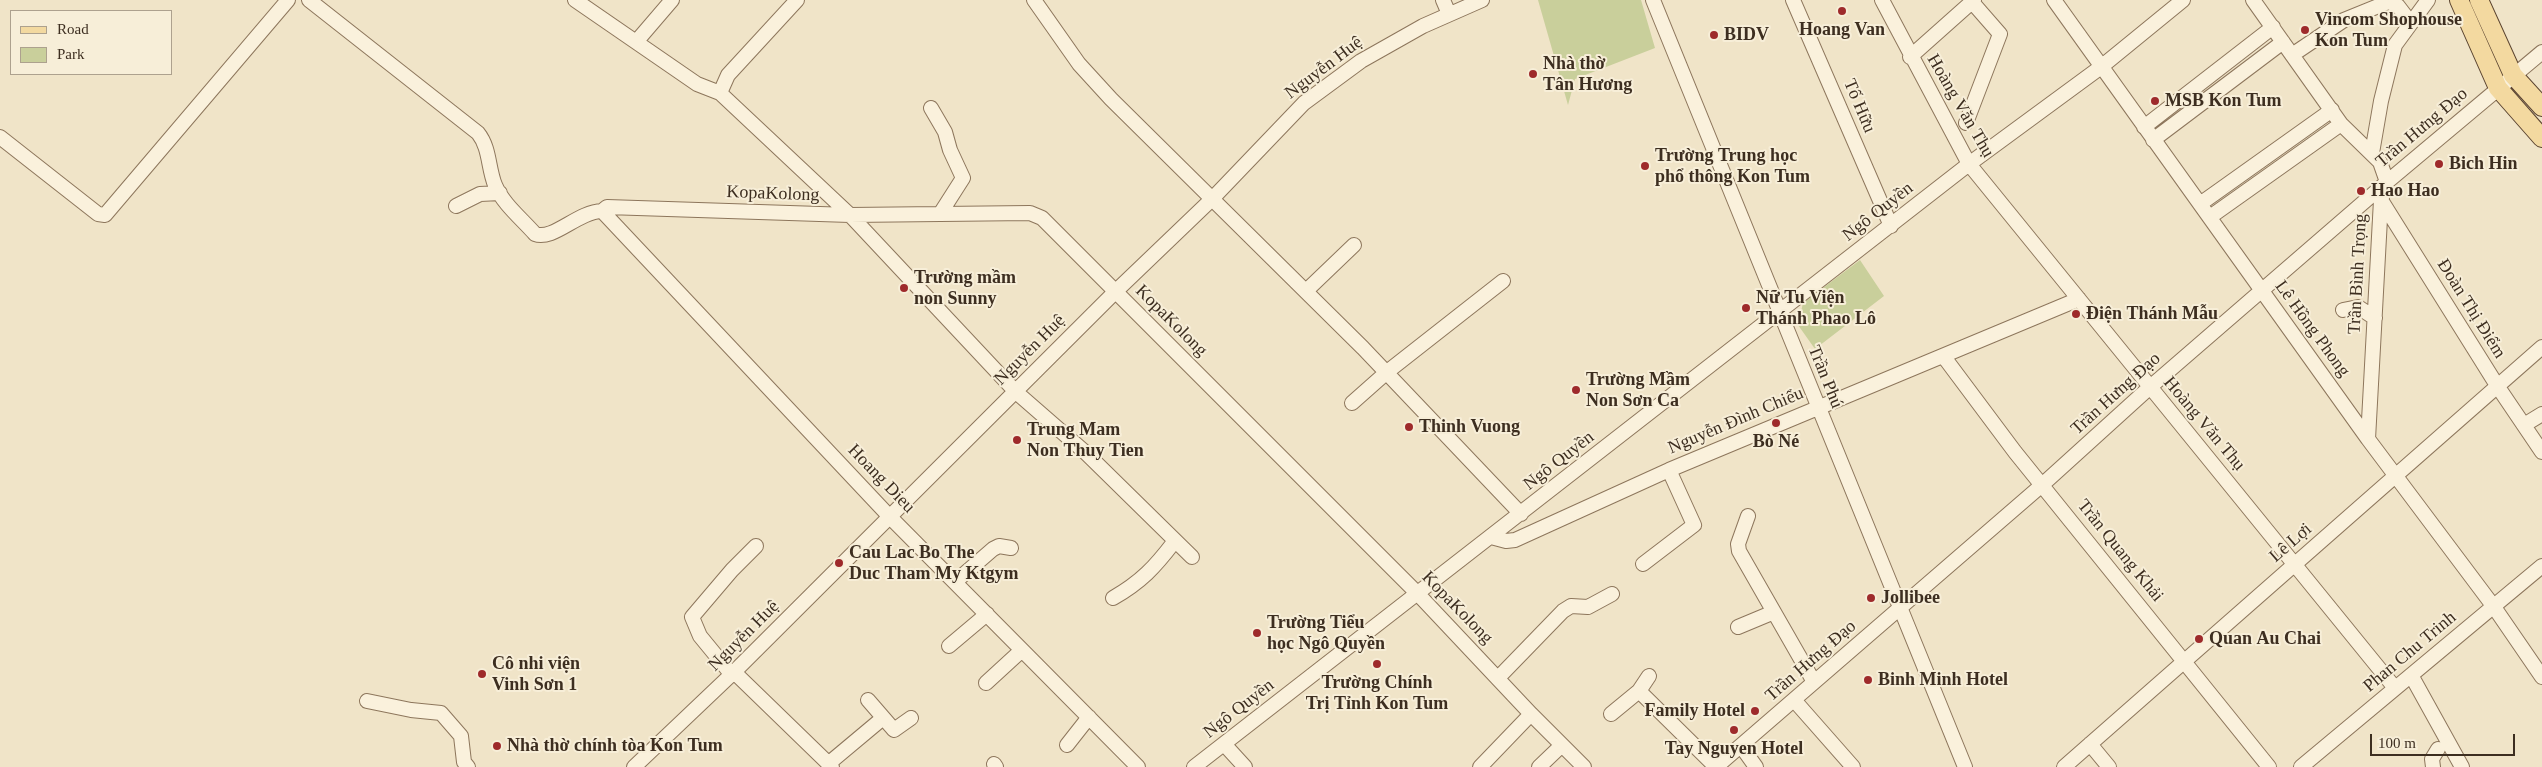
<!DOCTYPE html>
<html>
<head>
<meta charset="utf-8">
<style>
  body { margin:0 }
  #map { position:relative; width:2542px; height:767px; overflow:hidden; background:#f0e4c8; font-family:Georgia,serif }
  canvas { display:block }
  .legend { position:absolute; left:10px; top:10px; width:162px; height:65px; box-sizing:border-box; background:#f7eed8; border:1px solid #ada18e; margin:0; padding:6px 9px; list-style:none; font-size:15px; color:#3d2e20 }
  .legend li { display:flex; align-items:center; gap:10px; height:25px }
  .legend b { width:25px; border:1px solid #ada18e }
  .scale { position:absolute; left:2370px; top:734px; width:145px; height:22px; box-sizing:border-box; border:2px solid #3d2e20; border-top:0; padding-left:6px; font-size:15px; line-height:18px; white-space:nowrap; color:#3d2e20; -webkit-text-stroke:4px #f7eed8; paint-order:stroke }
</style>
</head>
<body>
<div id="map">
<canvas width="2542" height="767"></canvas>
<ul class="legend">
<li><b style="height:6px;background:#f3d9a0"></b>Road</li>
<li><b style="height:14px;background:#c9cf9b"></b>Park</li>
</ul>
<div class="scale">100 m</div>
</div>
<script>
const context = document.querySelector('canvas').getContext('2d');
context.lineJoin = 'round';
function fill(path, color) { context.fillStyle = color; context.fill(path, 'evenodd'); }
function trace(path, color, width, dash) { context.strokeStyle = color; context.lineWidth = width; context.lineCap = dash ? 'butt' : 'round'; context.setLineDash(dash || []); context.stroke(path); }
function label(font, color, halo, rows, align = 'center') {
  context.font = font + ' Georgia,serif'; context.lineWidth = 4; context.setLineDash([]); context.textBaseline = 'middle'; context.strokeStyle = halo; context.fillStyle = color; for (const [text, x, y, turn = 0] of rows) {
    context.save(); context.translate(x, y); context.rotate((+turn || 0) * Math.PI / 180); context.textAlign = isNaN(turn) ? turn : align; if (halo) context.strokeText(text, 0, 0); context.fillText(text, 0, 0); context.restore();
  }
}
fill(new Path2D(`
  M1538,0H1641L1655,48L1575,79L1568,105Z
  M1860,260L1884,296L1815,349L1798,325L1803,303Z`), '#c9cf9b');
const minor = new Path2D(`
  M309,0L478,133C490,148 488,168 495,185C503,204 522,219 535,234C553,241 577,212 602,211
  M575,0L697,84L720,93L850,215L1016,392L1086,453L1192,557
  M1034,0L1079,64L1111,99L1363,348L1521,514
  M1443,0L1449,14
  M1653,0L1965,767
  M1793,0L1891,226
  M1882,0L1969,164L2395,688
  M2054,0L2368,439L2494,607L2542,677
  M2253,0L2341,124L2380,162L2387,182L2381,200L2498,387L2542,452
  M2389,2L2398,6L2411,23
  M636,42L672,0
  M2292,55L2344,20L2393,0
  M1910,57L1974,0
  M720,93L728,75L797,0
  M931,108L945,132L950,150L963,178L940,214
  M1966,123L2000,34L1972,2
  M2144,127L2273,27
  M0,137L98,214L105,215L288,0
  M2153,140L2283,42
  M2372,153L2381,101L2395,45L2428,0
  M2200,204L2332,110
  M456,206L480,194L500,193
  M602,211L607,207L850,215L1030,213L1042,218L1417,593L1531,714L1584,767
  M602,211L890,517L1138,767
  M2210,217L2341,124
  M1306,291L1354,245
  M2343,310L2358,307L2375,318
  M1944,357L2015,452L2269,767
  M1352,403L1387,372L1503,281
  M2524,425L2542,414
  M2368,439L2381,200
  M1748,516L1738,544L1739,551L1814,682
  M1491,537L1506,541L1515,540L1669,470L2079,299
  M1643,564L1694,525L1669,470
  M955,582L993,549L999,546L1011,548
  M1113,598C1141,582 1155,567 1174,542
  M1738,627L1774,612
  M949,646L987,614
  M734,672L832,767
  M732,675L700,636L692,617L732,570L756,546
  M2411,675L2462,767
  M1498,678L1563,611L1571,606L1588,607L1612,594
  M986,683L1022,650
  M1639,691L1716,767
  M868,700L894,730L911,718
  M1794,700L1853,767
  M367,701L411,710L441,713L461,736L464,762L468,767
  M1611,714L1639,691L1649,676
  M1224,744L1245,767
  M2090,744L2109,767
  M1067,745L1089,717
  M1741,746L1756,767
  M828,764L883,718
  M994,764L996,767
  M634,767L734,672L1115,292L1212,199L1304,103L1361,61L1423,26L1482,0
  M1194,767L1969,164L2101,67L2183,0
  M1480,767L1531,714
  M1539,767L1562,745
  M1716,767L2042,485L2149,388L2387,182L2542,52
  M2064,767L2542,347
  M2301,767L2542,566
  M2433,767L2432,759L2438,749`);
const major = new Path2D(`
  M2459,0L2498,88L2542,138
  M2479,0L2513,75L2542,107`);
trace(minor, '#8d765c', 16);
trace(major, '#5b4430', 20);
trace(minor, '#faf1dc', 14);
trace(major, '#f3d9a0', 18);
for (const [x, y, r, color] of [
  [1842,11,5,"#9e2a2b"],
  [2305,30,5,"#9e2a2b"],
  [1714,35,5,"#9e2a2b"],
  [1533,74,5,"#9e2a2b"],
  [2155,101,5,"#9e2a2b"],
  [2439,164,5,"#9e2a2b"],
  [1645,166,5,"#9e2a2b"],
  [2361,191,5,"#9e2a2b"],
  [904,288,5,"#9e2a2b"],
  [1746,308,5,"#9e2a2b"],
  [2076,314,5,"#9e2a2b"],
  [1576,390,5,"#9e2a2b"],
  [1776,423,5,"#9e2a2b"],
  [1409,427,5,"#9e2a2b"],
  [1017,440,5,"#9e2a2b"],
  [839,563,5,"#9e2a2b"],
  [1871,598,5,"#9e2a2b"],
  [1257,633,5,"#9e2a2b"],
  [2199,639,5,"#9e2a2b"],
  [1377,664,5,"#9e2a2b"],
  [482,674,5,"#9e2a2b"],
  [1868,680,5,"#9e2a2b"],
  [1755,711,5,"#9e2a2b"],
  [1734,730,5,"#9e2a2b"],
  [497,746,5,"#9e2a2b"]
]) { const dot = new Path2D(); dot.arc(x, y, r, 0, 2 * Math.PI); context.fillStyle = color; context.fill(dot); trace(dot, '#f7eed8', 2); }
label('bold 18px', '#3d2e20', '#f7eed8', [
  ["Vincom Shophouse",2315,20],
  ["Kon Tum",2315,41],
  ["Hoang Van",1842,30,"center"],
  ["BIDV",1724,35],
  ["Nhà thờ",1543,64],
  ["Tân Hương",1543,85],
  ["MSB Kon Tum",2165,101],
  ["Trường Trung học",1655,156],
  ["phổ thông Kon Tum",1655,177],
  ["Bich Hin",2449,164],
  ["Hao Hao",2371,191],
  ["Trường mầm",914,278],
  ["non Sunny",914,299],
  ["Nữ Tu Viện",1756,298],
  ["Thánh Phao Lô",1756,319],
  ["Điện Thánh Mẫu",2086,314],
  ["Trường Mầm",1586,380],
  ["Non Sơn Ca",1586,401],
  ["Thinh Vuong",1419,427],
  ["Trung Mam",1027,430],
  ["Non Thuy Tien",1027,451],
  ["Bò Né",1776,442,"center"],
  ["Cau Lac Bo The",849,553],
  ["Duc Tham My Ktgym",849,574],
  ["Jollibee",1881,598],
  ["Trường Tiểu",1267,623],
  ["học Ngô Quyền",1267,644],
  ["Quan Au Chai",2209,639],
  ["Cô nhi viện",492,664],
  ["Vinh Sơn 1",492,685],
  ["Binh Minh Hotel",1878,680],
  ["Trường Chính",1377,683,"center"],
  ["Trị Tỉnh Kon Tum",1377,704,"center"],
  ["Family Hotel",1745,711,"right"],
  ["Nhà thờ chính tòa Kon Tum",507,746],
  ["Tay Nguyen Hotel",1734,749,"center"]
], 'left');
label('18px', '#3d2e20', '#f7eed8', [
  ["Nguyễn Huệ",1324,68,-37],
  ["Tố Hữu",1859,106,67],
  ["Hoàng Văn Thụ",1960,106,60],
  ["Trần Hưng Đạo",2422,128,-40],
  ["KopaKolong",773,194,2],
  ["Ngô Quyền",1878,212,-38],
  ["Trần Bình Trọng",2358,274,-87],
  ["Đoàn Thị Điểm",2471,309,58],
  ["KopaKolong",1171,321,45],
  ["Lê Hồng Phong",2312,329,54],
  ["Nguyễn Huệ",1030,350,-45],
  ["Trần Phú",1825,377,68],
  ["Trần Hưng Đạo",2116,394,-42],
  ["Nguyễn Đình Chiểu",1736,421,-23],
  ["Hoàng Văn Thụ",2204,424,50],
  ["Ngô Quyền",1559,461,-38],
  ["Hoang Dieu",881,479,46],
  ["Lê Lợi",2291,543,-41],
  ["Trần Quang Khải",2120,551,51],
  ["KopaKolong",1457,608,46],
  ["Nguyễn Huệ",744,636,-45],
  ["Phan Chu Trinh",2410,652,-40],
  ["Trần Hưng Đạo",1811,661,-41],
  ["Ngô Quyền",1239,709,-38]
]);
</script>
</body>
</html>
